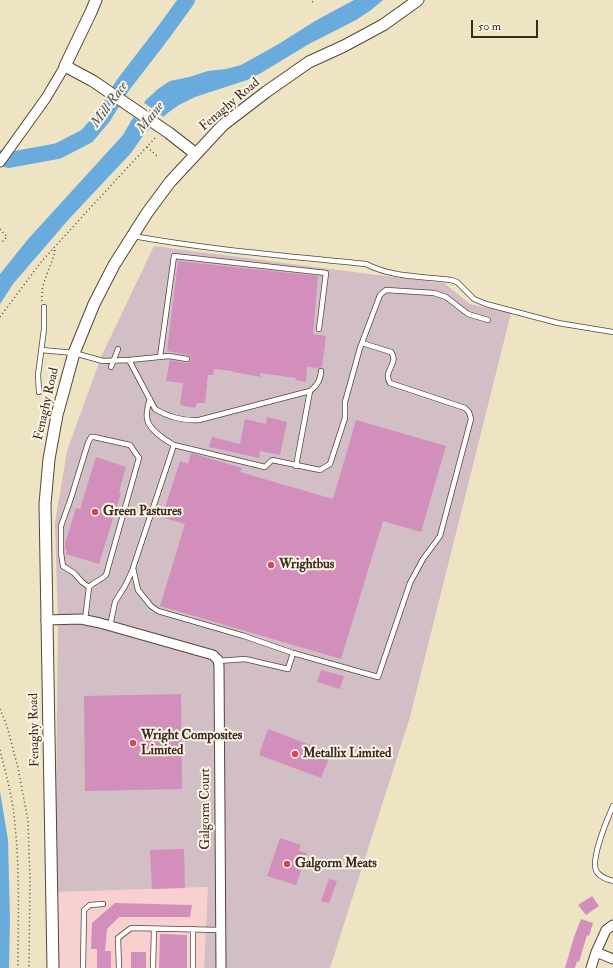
<!DOCTYPE html>
<html>
<head>
<meta charset="utf-8">
<style>
  body { margin:0 }
  #map { position:relative; width:613px; height:968px; overflow:hidden; background:#eee4c4; font-family:"IM FELL Double Pica",serif }
  canvas { display:block }
  .scale { position:absolute; left:471px; top:20px; width:67px; height:18px; box-sizing:border-box; border:2px solid #3b2a1e; border-top:0; padding-left:5px; font-size:12px; line-height:14px; white-space:nowrap; color:#3b2a1e; -webkit-text-stroke:3px #fcf5e5; paint-order:stroke }
</style>
</head>
<body>
<div id="map">
<canvas width="613" height="968"></canvas>
<div class="scale">50 m</div>
</div>
<script>
const context = document.querySelector('canvas').getContext('2d');
context.lineJoin = 'round';
function fill(path, color) { context.fillStyle = color; context.fill(path, 'evenodd'); }
function trace(path, color, width, dash) { context.strokeStyle = color; context.lineWidth = width; context.lineCap = dash ? 'butt' : 'round'; context.setLineDash(dash || []); context.stroke(path); }
function label(font, color, halo, rows, align = 'center') {
  context.font = font + ' "IM FELL Double Pica",serif'; context.lineWidth = 4; context.setLineDash([]); context.textBaseline = 'middle'; context.strokeStyle = halo; context.fillStyle = color; for (const [text, x, y, turn = 0] of rows) {
    context.save(); context.translate(x, y); context.rotate((+turn || 0) * Math.PI / 180); context.textAlign = isNaN(turn) ? turn : align; if (halo) context.strokeText(text, 0, 0); context.fillText(text, 0, 0); context.restore();
  }
}
fill(new Path2D(`
  M208,887L204,968H57L55,892Z`), '#f7d0cf');
fill(new Path2D(`
  M154,246L369,274L444,283L470,304L511,313L410,717L330,968H204L208,887L55,892L58,623L55,523L67,451L101,357Z`), '#d2bec5');
fill(new Path2D(`
  M354,0H383L371,10L356,20L309,44L261,73L247,80L195,97L179,105L169,112L145,133L131,153L69,219L13,284L0,304V274L29,238L123,135L131,121L146,100L158,89L170,81L189,77L208,71L226,69L241,65L277,45L315,21Z
  M0,791L8,840L10,919L9,968H0Z`), '#6aabde');
fill(new Path2D(`
  M143,102L165,118L152,130L132,116Z`), '#eee4c4');
trace(new Path2D(`
  M0,158L9,160L58,151L87,136L103,117L123,85L163,33L187,0`), '#6aabde', 16);
fill(new Path2D(`
  M178,261L318,276L313,334L326,336L322,367L319,368L307,367L306,382L295,380L296,378L260,373L261,377L233,372V371L214,369L213,375H208L205,403H197L195,408L180,405L183,383L166,381L170,360L187,363L190,362L191,359L190,357L188,355L167,351Z
  M267,417L287,422L280,455L260,451L259,458L209,447L212,437L240,444L245,419L266,424Z
  M356,420L446,446L421,532L383,521L341,659L160,606L185,524L162,517L180,461L188,464L191,453L242,468L240,472L333,499Z
  M96,457L126,467L119,492L121,493L99,564L66,554L67,550L65,549V544L76,508L80,509Z
  M321,670L344,676L340,689L317,682Z
  M181,694L182,789L85,791L84,696Z
  M268,729L331,753L321,778L259,755Z
  M280,838L301,845L299,851L307,853L296,885L267,876Z
  M184,849L185,888L152,889L150,850Z
  M329,879L337,881L329,903L321,901Z
  M592,896L599,906L586,915L578,905Z
  M115,903L192,905L190,917H119L107,929L105,951H111V968H97V949H91L92,923Z
  M581,919L593,923L589,936L587,935L579,962L577,961L575,968H565L574,937Z
  M160,934L187,935V968H159Z
  M131,952H146V968H131Z`), '#d28fbc');
const service = new Path2D(`
  M133,236C211,250 288,256 366,264C394,278 421,276 451,280L457,282L474,299L486,304L558,323L613,332
  M41,350L74,353L103,361L129,360L169,356L187,359
  M160,357L174,256L326,273L319,329
  M129,360L155,409C170,418 183,421 199,420L310,391C317,386 321,380 321,371
  M111,367L118,349
  M39,392L38,375L44,329V307
  M150,399C148,405 146,412 147,418C148,429 165,440 174,445L265,467L272,460L320,470L330,464L345,418V402L360,348L380,295L386,290L434,293L446,297L468,314L488,320
  M174,445L133,568L138,590L151,606L158,611L244,636L293,653L378,677L410,583L423,559L440,536L471,419L469,412L465,408L390,383C382,371 400,363 391,352L362,343
  M296,466L310,391
  M85,620L89,587C94,582 101,580 106,575L139,458L130,445L94,437H91L88,443L71,498L61,526V553L63,566L74,573L82,582L89,587
  M110,626L115,602L125,586L133,569
  M218,661L245,659L288,669L293,653
  M613,806C608,817 589,862 597,872C601,878 607,879 613,881
  M83,968L84,910L90,905L103,904
  M119,968L118,938L131,928L220,930
  M153,968L154,929
  M193,968V929`);
const minor = new Path2D(`
  M0,162L46,98L65,66
  M46,620L81,619L100,623L213,655L218,660L219,666L221,968
  M596,952L613,959
  M591,968L596,952L606,930L613,925`);
const tertiary = new Path2D(`
  M96,0L91,12L65,66L93,81L169,133L196,154
  M53,968L45,504L49,459L57,415L74,353L94,304L114,265L147,213L170,182L223,125L266,92L309,62L344,46L383,25L418,0`);
trace(service, '#564637', 6);
trace(minor, '#564637', 11);
trace(tertiary, '#564637', 13);
trace(new Path2D(`
  M312,2L315,0
  M147,147L158,157
  M0,229L7,237L2,242
  M42,301C40,281 53,267 55,248
  M0,317L41,262L91,207L155,138
  M0,709L7,726L18,768L28,821L30,879L29,968
  M0,750C6,774 13,799 15,825C20,872 18,920 18,968`), '#564637', 1.5, [1, 3]);
trace(service, '#fff', 4.5);
trace(minor, '#fff', 9);
trace(tertiary, '#fff', 11);
for (const [x, y, r, color] of [
  [95,512,4,"#d1495b"],
  [271,565,4,"#d1495b"],
  [133,743,4,"#d1495b"],
  [295,754,4,"#d1495b"],
  [287,864,4,"#d1495b"]
]) { const dot = new Path2D(); dot.arc(x, y, r, 0, 2 * Math.PI); context.fillStyle = color; context.fill(dot); trace(dot, '#fcf5e5', 1.5); }
label('13px', '#3b2a1e', '#fcf5e5', [
  ["Fenaghy Road",230,105,-40],
  ["Fenaghy Road",47,404,-77],
  ["Fenaghy Road",35,730,-91],
  ["Galgorm Court",206,809,-90]
]);
label('bold 13px', '#3b2a1e', '#fcf5e5', [
  ["Green Pastures",103,512],
  ["Wrightbus",279,565],
  ["Wright Composites",141,736],
  ["Limited",141,751],
  ["Metallix Limited",303,754],
  ["Galgorm Meats",295,864]
], 'left');
label('italic 14px', '#4b5761', '#fcf5e5', [
  ["Mill Race",110,105,-54],
  ["Maine",151,118,-52]
]);
</script>
</body>
</html>
